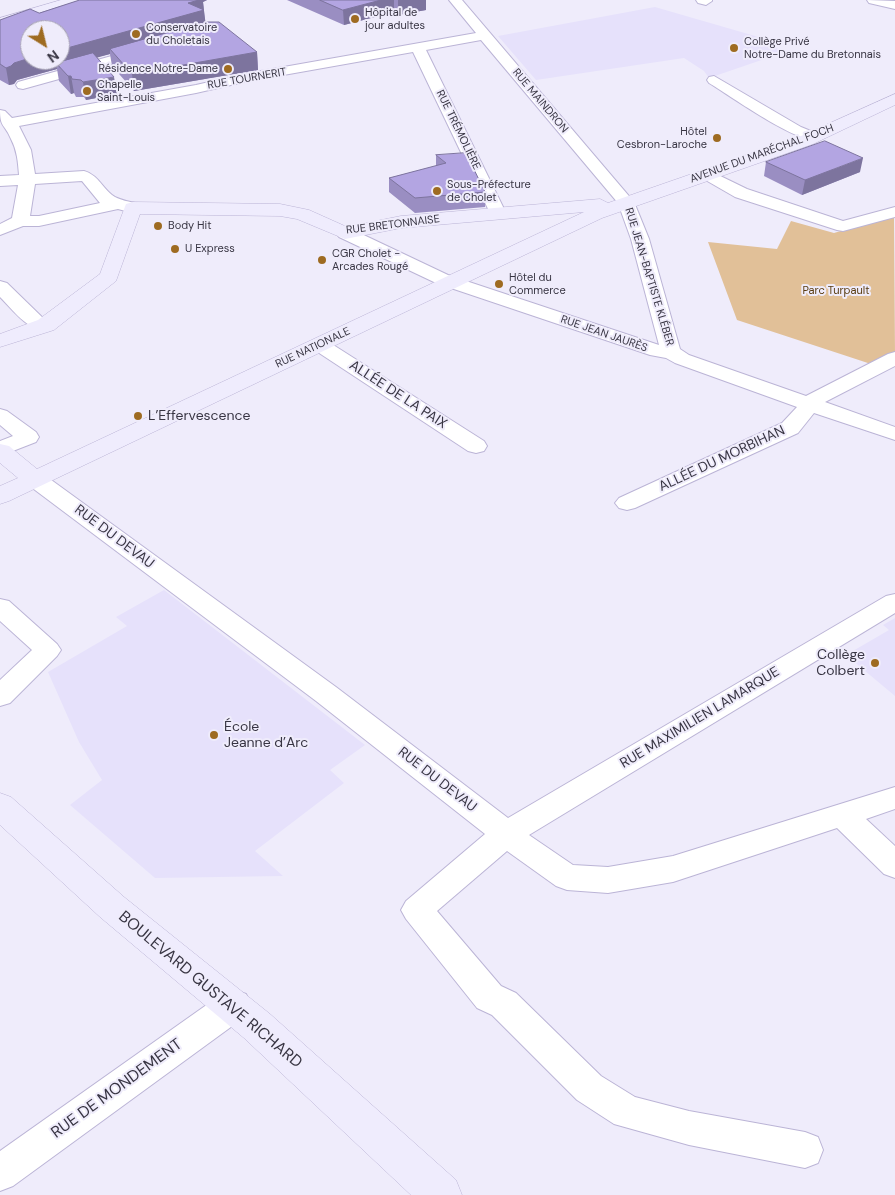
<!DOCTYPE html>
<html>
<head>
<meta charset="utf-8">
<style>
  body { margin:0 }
  #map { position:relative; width:895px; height:1195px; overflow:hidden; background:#efecfb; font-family:"DM Sans",sans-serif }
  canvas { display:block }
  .north { position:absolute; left:20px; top:20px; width:50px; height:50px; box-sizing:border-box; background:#efecfb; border:1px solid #a6a3b1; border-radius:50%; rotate:144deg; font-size:14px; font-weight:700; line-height:20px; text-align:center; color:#383543 }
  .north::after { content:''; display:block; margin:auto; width:18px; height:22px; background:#9e6b21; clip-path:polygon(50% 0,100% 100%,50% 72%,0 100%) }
</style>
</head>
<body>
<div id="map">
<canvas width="895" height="1195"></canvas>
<div class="north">N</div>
</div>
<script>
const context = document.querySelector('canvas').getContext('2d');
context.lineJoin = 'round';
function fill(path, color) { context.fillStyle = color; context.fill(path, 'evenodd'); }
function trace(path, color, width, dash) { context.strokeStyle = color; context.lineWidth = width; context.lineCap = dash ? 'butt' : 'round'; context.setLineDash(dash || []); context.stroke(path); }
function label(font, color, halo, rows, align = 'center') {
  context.font = font + ' "DM Sans",sans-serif'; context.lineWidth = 4; context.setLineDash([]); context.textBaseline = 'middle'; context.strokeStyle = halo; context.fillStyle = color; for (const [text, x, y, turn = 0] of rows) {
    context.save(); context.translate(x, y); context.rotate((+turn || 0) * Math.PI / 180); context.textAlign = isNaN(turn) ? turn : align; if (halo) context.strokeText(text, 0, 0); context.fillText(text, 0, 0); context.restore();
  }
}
fill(new Path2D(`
  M655,7L755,36L785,52L709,78L704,71L684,58L536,80L498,36Z
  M164,590L365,745L330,770L344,783L255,851L283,876L155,878L70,805L102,780L79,742L48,672L127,626L116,617Z
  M895,618V696L846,655L889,630L883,625Z`), '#e6e1fb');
fill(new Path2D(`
  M894,215L895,354L874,365L737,320L708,242L777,249L791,221L834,233Z`), '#e1c098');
const street = new Path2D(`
  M449,0H462L634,202L649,239L680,349L689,355L806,396L888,354L895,352V366L825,402L895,427V440L814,413L798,433L635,508L627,510L619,508L615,503L619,498L782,423L797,407L675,363L666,358L650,355L436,283L339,237L336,233L339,229L345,228L351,229L448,275L659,345L631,239L618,203L481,40L426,50L506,213L504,217H492L490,213L413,52L244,82L196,93L19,126L31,150L35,174L84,171C98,175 101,186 112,195C118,200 131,202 139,204L141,208L139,212L133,213L118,209L39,226H23L0,235V224L12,218L18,185L0,186V176L19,175C18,162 17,150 11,139C5,124 0,128 0,110L5,111L12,118L196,85L244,74L476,33ZM82,181L100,203L39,216H30L35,184Z
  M696,0H712V1L706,5L698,3Z
  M867,0L895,1V9L869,3Z
  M144,47L149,48L151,51L149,54L23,89L18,88L16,85L18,82Z
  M714,76L801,127L818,134L821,137L818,140C799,145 729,95 709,83L707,80L709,77Z
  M708,170L747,189L843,221L895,207V217L843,231L837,230L735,197L702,178L700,175L702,172Z
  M0,281L7,283L44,319L53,321L56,325L53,329C30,335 15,312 0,297Z
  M320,339L327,341L484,441L487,446L484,451L476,453L468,451L313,349L310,345L313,341Z
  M0,409L7,411L36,432L39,437L36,442L0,456V441L13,436L0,425Z
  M35,472L43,474L336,687L508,818L886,596L895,594V613L529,835L573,865L608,867L673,856L895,787V809L866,819L895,846V878L884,874L837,828L673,882L608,893L567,890L556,886L507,851L437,911L501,986L516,993L601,1076L635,1097L689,1111L805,1132L818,1137L823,1150L818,1163L805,1168L689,1145L614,1124L577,1100L492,1015L477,1008L406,919L401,910L406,901L485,834L316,701L27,484L24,479L27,474Z
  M0,599L9,601L57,644L61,650L57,656L10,703L0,706V680L32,650L0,621Z
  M234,990L246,994L251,1005L246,1016L13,1186L0,1191V1151L222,994Z`);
const secondary = new Path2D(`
  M61,0H83L81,3L0,26V18Z
  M895,94V105L813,144L602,218L9,501L0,504V486L18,478L0,463V444L9,446L37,469L584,212L401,228L345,239L297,219L280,216L140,214L116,281L54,330L0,347V334L38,320L100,274L126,204L133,202L280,204L309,210L347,227L401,216L600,199L608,203L801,136Z
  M0,793L11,797L124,897L270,1014L456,1180L462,1195H411L244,1038L100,917L0,825Z`);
trace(street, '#bbb4d6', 2);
trace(secondary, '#bbb4d6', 1);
fill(street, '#fff');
fill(secondary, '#efecfd');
fill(new Path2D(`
  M80,0H207L203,2L205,22L257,52L258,70L134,91L112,66L110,54L97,57L117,94L86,100L84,97H76L74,93L71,94L59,81L57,69L17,80L14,84L9,85L0,80V20L39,13Z
  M287,0H426V10L398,15L394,12L344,25Z
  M436,155L485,192V207L415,213L389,192V178L436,166Z
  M766,162L860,172L802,195L764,176Z`), '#9a8ec2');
fill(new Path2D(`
  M185,0H207L203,2L206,27L110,49V54L60,68L56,63L57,69L17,80L14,84L9,85L6,68L14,63L30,58V60H60V50Z
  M381,0H394V12L344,25L343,10Z
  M398,0H426V10L398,15Z
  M257,52L258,70L134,91L132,74Z
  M68,76H71L74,93L71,94Z
  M114,77L117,94L86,100L83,82Z
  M863,158L860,172L802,195L805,180Z`), '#7d749e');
const building = new Path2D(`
  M80,0H199L188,3L204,10L60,50V30H30V58L14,63L11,66L6,68L0,64V20L30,9L39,13Z
  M320,0H381L343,10Z
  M205,22H219L257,52L132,74L110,49Z
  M93,53L114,77L83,82L81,80L72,79L71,76H68L56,63Z
  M825,141L863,158L805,180L766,162Z
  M466,153L485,192L415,198L389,178L446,163L436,155Z`);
fill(building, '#b3a5e2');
trace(building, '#7d749e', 1);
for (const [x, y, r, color] of [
  [355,19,5,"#9e6b21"],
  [136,34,5,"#9e6b21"],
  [734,48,5,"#9e6b21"],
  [228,69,5,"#9e6b21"],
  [87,91,5,"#9e6b21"],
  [717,138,5,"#9e6b21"],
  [437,191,5,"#9e6b21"],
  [158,226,5,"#9e6b21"],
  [175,249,5,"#9e6b21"],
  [322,260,5,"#9e6b21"],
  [499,284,5,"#9e6b21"],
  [138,416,5,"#9e6b21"],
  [875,663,5,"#9e6b21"],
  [214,735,5,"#9e6b21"]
]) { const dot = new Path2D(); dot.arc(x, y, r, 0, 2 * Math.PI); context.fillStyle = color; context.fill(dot); trace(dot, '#efecfb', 2); }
label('11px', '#383543', '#efecfb', [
  ["Hôpital de",365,13],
  ["jour adultes",365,26],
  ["Conservatoire",146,28],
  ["du Choletais",146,41],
  ["Collège Privé",744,42],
  ["Notre-Dame du Bretonnais",744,55],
  ["Résidence Notre-Dame",218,69,"right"],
  ["Chapelle",97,85],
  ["Saint-Louis",97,98],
  ["Hôtel",707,132,"right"],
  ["Cesbron-Laroche",707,145,"right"],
  ["Sous-Préfecture",447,185],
  ["de Cholet",447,198],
  ["Body Hit",168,226],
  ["U Express",185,249],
  ["CGR Cholet -",332,254],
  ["Arcades Rougé",332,267],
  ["Hôtel du",509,278],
  ["Commerce",509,291]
], 'left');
label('11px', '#383543', '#efecfb', [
  ["RUE TOURNERIT",247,79,-10],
  ["RUE MAINDRON",540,101,50],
  ["RUE TRÉMOLIÈRE",458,130,64],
  ["AVENUE DU MARÉCHAL FOCH",762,154,-20],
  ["RUE BRETONNAISE",393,225,-7],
  ["RUE JEAN-BAPTISTE KLÉBER",649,277,73],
  ["RUE JEAN JAURÈS",604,334,19],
  ["RUE NATIONALE",313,348,-25]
]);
label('11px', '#583b0f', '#efecfb', [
  ["Parc Turpault",836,291]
]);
label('14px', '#383543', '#efecfb', [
  ["ALLÉE DE LA PAIX",398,395,33],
  ["ALLÉE DU MORBIHAN",722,459,-25],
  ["RUE DU DEVAU",114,537,37],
  ["RUE MAXIMILIEN LAMARQUE",700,718,-31],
  ["RUE DU DEVAU",437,780,38]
]);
label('14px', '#383543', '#efecfb', [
  ["L’Effervescence",148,416],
  ["Collège",865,655,"right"],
  ["Colbert",865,671,"right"],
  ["École",224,727],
  ["Jeanne d’Arc",224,743]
], 'left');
label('16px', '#383543', '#efecfb', [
  ["BOULEVARD GUSTAVE RICHARD",210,990,40],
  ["RUE DE MONDEMENT",117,1089,-36]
]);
</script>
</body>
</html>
